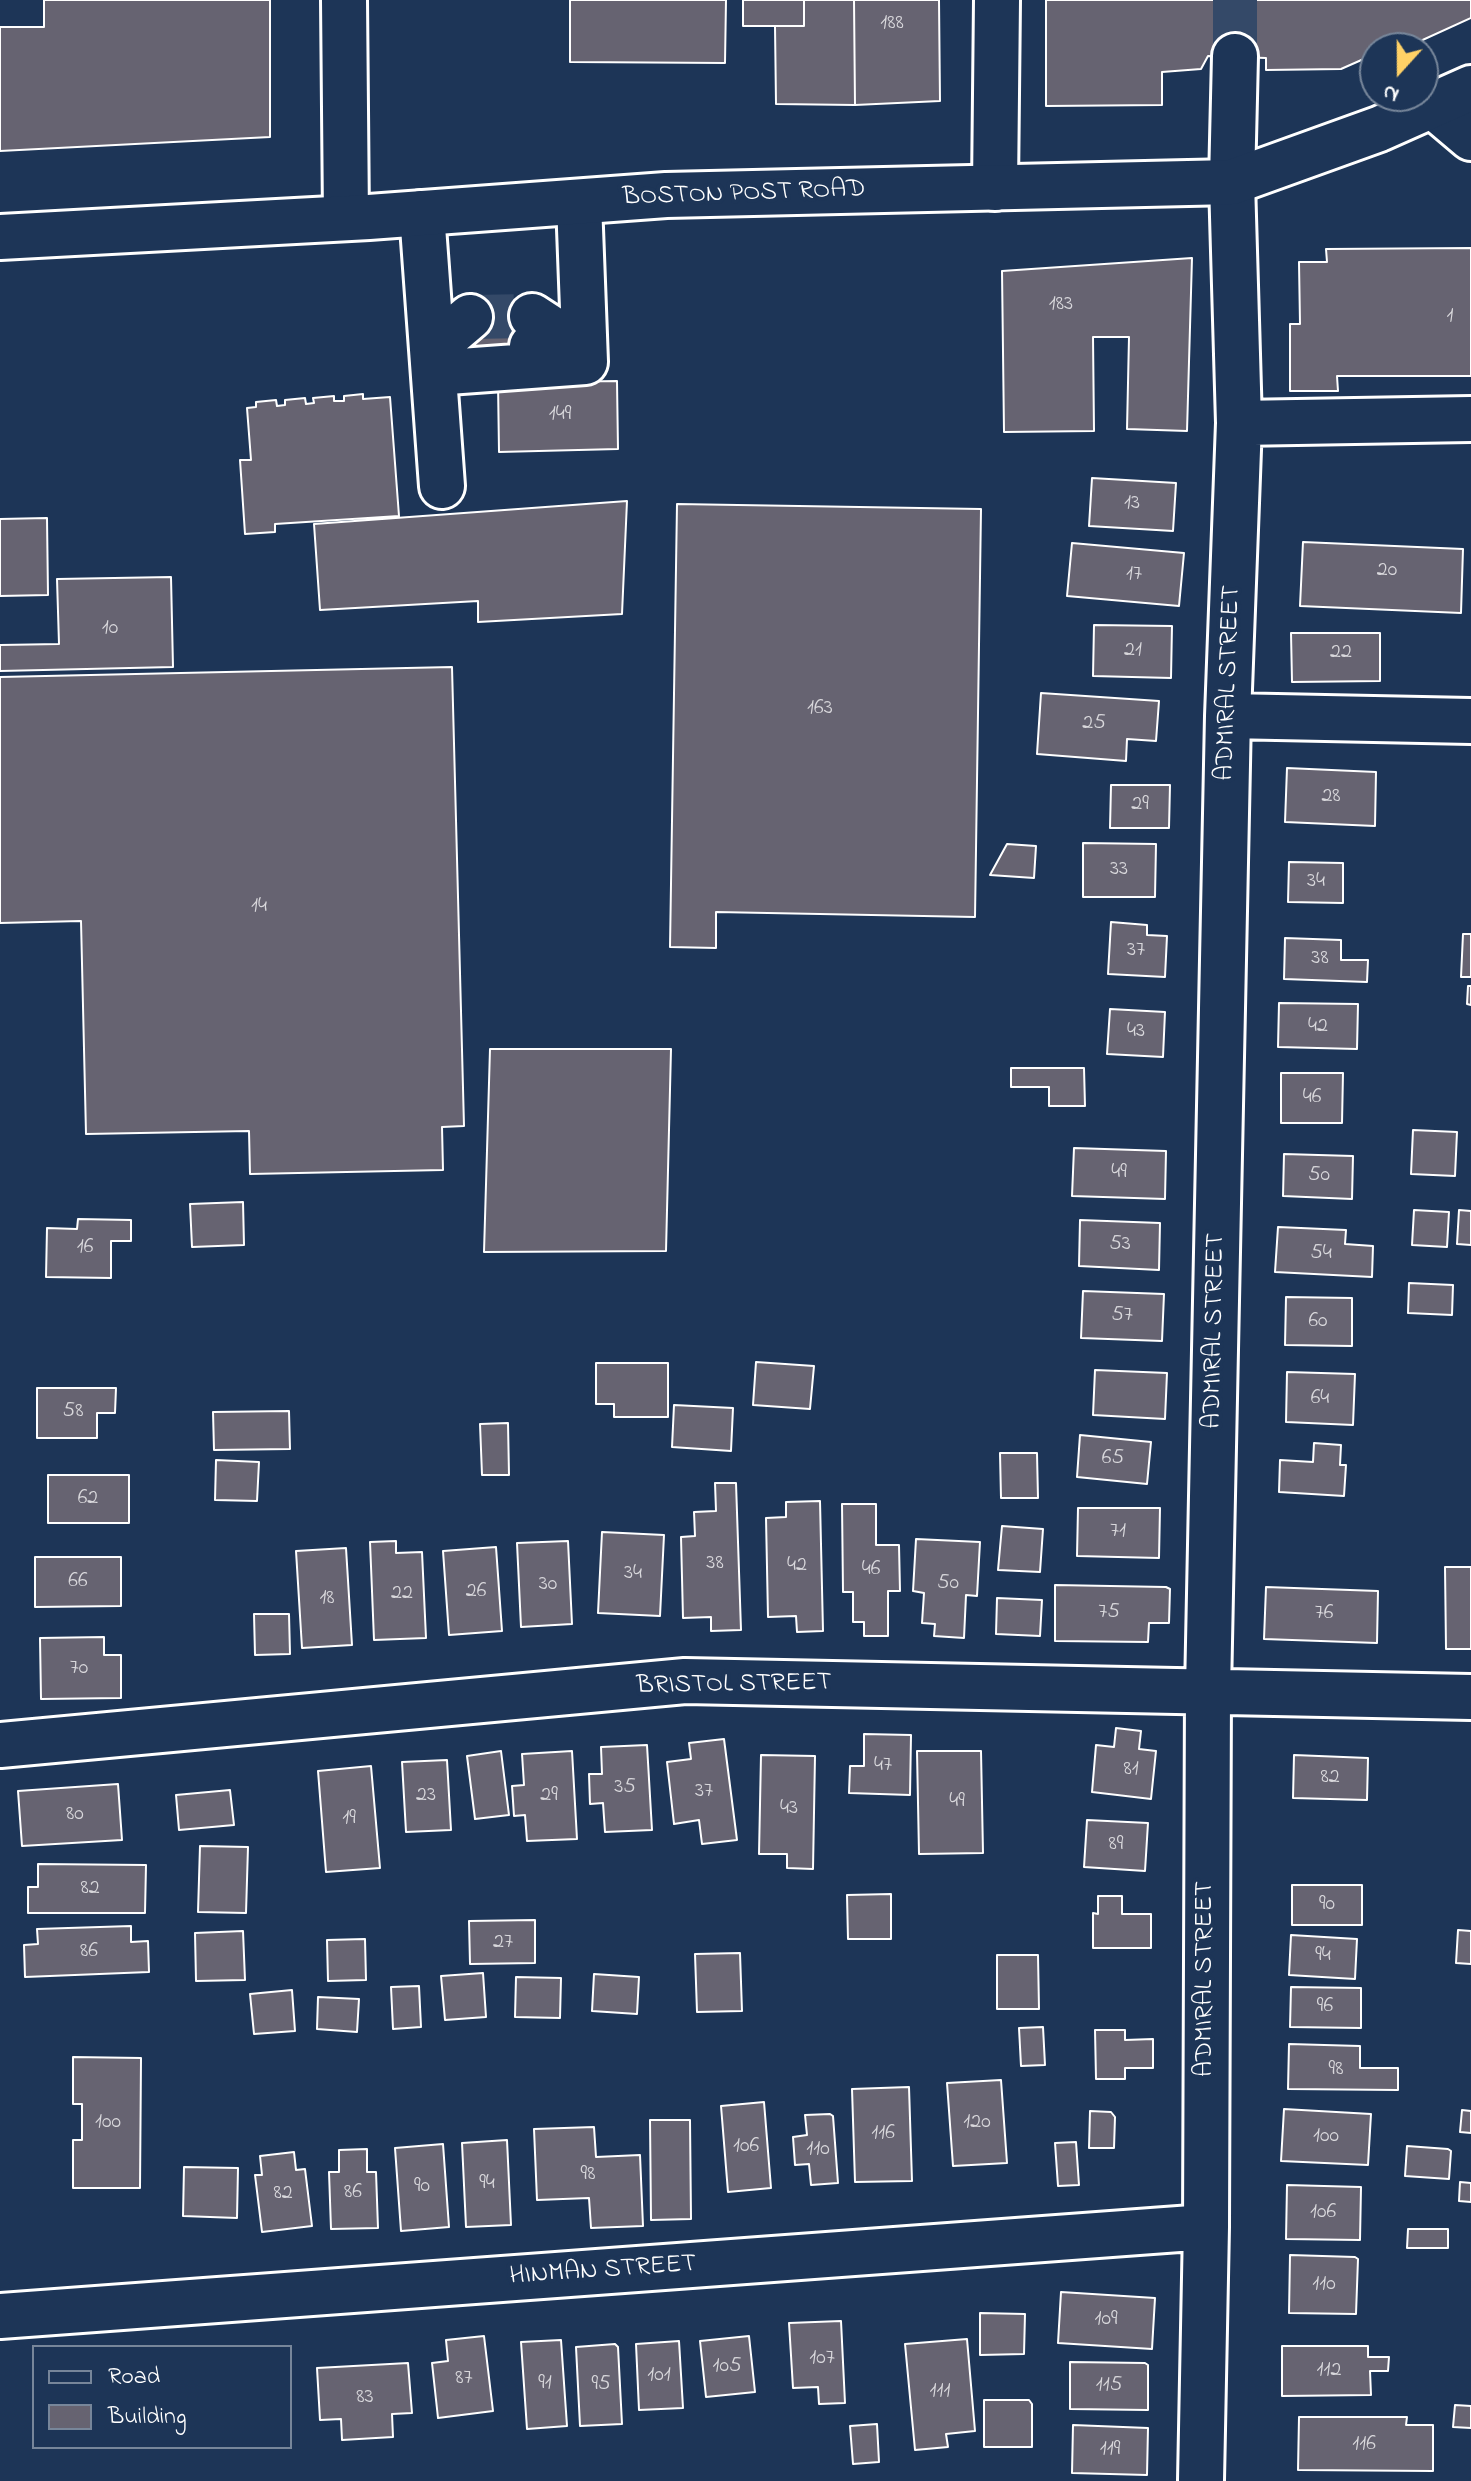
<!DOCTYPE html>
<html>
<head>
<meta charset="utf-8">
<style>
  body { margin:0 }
  #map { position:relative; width:1471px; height:2481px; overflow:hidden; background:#1d3557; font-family:"Indie Flower",sans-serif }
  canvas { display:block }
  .legend { position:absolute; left:32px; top:2345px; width:260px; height:104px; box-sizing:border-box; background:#1d3557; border:2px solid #77869a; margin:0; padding:10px 14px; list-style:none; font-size:24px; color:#fff }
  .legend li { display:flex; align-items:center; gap:16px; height:40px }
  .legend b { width:40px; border:2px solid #77869a }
  .north { position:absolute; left:1359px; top:32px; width:80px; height:80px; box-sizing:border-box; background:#1d3557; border:2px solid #77869a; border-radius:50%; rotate:201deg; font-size:22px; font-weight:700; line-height:32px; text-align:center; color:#fff }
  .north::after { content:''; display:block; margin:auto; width:28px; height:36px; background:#ffd166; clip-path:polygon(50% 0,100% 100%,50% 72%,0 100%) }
</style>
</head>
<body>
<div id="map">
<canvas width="1471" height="2481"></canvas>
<ul class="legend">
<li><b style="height:10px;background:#1d3557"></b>Road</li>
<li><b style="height:22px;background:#666371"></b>Building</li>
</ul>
<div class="north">N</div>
</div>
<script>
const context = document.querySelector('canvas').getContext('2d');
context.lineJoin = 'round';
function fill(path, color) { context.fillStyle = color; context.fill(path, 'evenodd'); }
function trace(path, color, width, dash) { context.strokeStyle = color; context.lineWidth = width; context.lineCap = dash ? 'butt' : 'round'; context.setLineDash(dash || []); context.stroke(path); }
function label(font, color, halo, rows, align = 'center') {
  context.font = font + ' "Indie Flower",sans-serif'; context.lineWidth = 8; context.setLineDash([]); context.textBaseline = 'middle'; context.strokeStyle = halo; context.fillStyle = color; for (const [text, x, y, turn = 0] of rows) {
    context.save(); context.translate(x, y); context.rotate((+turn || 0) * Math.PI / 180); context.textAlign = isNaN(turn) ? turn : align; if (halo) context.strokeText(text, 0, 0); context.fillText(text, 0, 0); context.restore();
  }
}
const building = new Path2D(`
  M44,0H270V137L0,151V27H44Z
  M570,0H726L725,63L570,62Z
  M743,0H804V26H743Z
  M804,0H854L855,105L776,104L775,26H804Z
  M854,0H939L940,101L855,105Z
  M1046,0H1471V18L1405,48H1375V54L1341,69L1266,70V58L1208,56L1201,69L1162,72V105L1046,106Z
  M1471,248V376H1337L1338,391H1290V324H1300L1299,262H1327L1326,249Z
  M1192,258L1187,431L1127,429L1129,337H1093L1094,431L1004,432L1002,271Z
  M532,304V358L471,359L470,305Z
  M617,381L618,449L499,452L498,383Z
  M363,394V399L390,397L399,516L275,524V532L245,534L240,460H251L247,408L256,407V402L276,400L277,406L285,405V400L305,398L306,404L314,403L313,398L334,396V401H344V396Z
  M1092,478L1176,483L1173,531L1089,526Z
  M627,501L622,614L478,622V601L320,610L314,524Z
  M677,504L981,509L975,917L716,912V948L670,947Z
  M47,518L48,595L0,596V519Z
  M1303,542L1463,549L1461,613L1300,606Z
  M1072,543L1184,553L1179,606L1067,596Z
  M171,577L173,667L0,671V645L59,644L57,579Z
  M1094,625L1172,626L1171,678L1093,676Z
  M1291,633H1380V681L1292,682Z
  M452,667L464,1126L442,1127L443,1170L250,1174L249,1131L86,1134L81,921L0,923V677Z
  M1041,693L1159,701L1156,741L1127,739L1126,761L1037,754Z
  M1287,768L1376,772L1375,826L1285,822Z
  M1111,785H1170L1169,828H1110Z
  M1083,843L1156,844L1155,897H1083Z
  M1007,844L1036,846L1034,878L990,875Z
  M1289,862L1343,863V903L1288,902Z
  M1111,922L1147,925V935L1167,936L1165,977L1108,974Z
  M1463,934H1471V977H1461Z
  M1285,938L1341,940V960H1368L1367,982L1284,979Z
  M1468,986H1471V1005L1467,1004Z
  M1279,1003L1358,1004L1357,1049L1278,1047Z
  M1110,1009L1165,1012L1163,1057L1107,1054Z
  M490,1049H671L666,1251L484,1252Z
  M1011,1068H1084L1085,1106H1049V1087H1011Z
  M1281,1073H1343L1342,1123H1281Z
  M1413,1130L1457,1132L1455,1176L1411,1174Z
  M1074,1148L1166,1151L1165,1199L1072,1196Z
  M1284,1154L1353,1156L1352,1199L1283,1196Z
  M243,1202L244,1245L192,1247L190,1204Z
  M1414,1210L1449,1212L1447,1247L1412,1245Z
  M1459,1210L1471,1211V1245L1457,1244Z
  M78,1219L131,1220V1241H111V1278L46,1277L47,1228L77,1229Z
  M1080,1220L1160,1223L1159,1270L1079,1266Z
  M1278,1227L1346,1230L1345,1244L1373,1246L1372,1277L1275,1272Z
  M1409,1283L1453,1285L1452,1315L1408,1313Z
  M1083,1291L1164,1294L1162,1341L1081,1338Z
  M1286,1297L1352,1298V1346L1285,1345Z
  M756,1362L814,1366L810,1409L753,1405Z
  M596,1363H668V1417H614V1404H596Z
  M1095,1370L1167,1373L1165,1419L1093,1415Z
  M1287,1372L1355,1374L1353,1425L1286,1422Z
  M37,1388H116L115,1413H97V1438H37Z
  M674,1405L733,1408L731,1451L672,1447Z
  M289,1411L290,1449L214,1450L213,1412Z
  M508,1423L509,1475H482L480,1424Z
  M1080,1435L1151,1442L1147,1484L1077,1477Z
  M1314,1443L1341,1445L1340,1465H1346L1344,1496L1279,1492L1280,1460L1313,1462Z
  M1000,1453H1037L1038,1498H1001Z
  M216,1460L259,1462L257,1501L215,1500Z
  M48,1475H129V1523H48Z
  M715,1483H736L741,1630L711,1631V1617L683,1618L681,1537L695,1536L694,1512L716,1511Z
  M820,1501L823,1631L797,1632L796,1616L768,1617L766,1518L786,1517V1502Z
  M842,1504H876V1545H899L900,1591H888V1636H864V1622H853V1592H843Z
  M1078,1508H1160L1159,1558L1077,1556Z
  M1002,1526L1043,1529L1040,1572L998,1570Z
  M602,1532L664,1535L660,1616L598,1613Z
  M916,1539L980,1542L977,1596L966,1595L964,1638L934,1636L935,1624L922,1623L924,1593L913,1591Z
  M396,1541V1553L422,1552L426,1638L374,1640L370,1542Z
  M568,1541L572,1624L521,1627L517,1543Z
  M496,1547L502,1631L449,1635L443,1551Z
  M346,1548L352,1645L302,1648L296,1551Z
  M35,1557H121V1606L35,1607Z
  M1445,1567H1471V1649H1446Z
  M1055,1585L1166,1587L1170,1589L1169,1623H1149L1148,1642L1055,1641Z
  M1266,1587L1378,1591L1377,1643L1264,1639Z
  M997,1598L1042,1600L1040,1636L996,1634Z
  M254,1614H289L290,1654L255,1655Z
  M104,1637V1655H121V1698L41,1699L40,1638Z
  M1116,1728L1141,1731L1139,1749L1156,1751L1151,1799L1092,1792L1096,1745L1114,1747Z
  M864,1734L911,1735L910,1795L849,1793L850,1766H864Z
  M724,1739L737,1840L702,1844L699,1820L674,1824L667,1762L691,1759L689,1743Z
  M647,1745L652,1830L605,1832L603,1803L590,1804L589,1774H602L601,1747Z
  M501,1751L509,1815L475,1819L467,1756Z
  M572,1751L577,1839L527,1841L525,1815L514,1816L512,1786L524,1785L522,1754Z
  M917,1751H981L983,1853L919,1854Z
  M761,1755L815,1756L813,1869L787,1868V1854H759Z
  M1294,1755L1368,1758L1367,1800L1293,1798Z
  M447,1760L451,1830L406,1832L402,1762Z
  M371,1766L380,1868L326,1872L318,1771Z
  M118,1784L122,1840L22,1846L18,1791Z
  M230,1790L234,1825L179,1830L176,1795Z
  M1087,1820L1148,1823L1145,1871L1084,1867Z
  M200,1846L248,1847L246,1913L198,1912Z
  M38,1864L146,1865L145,1913H28V1887H38Z
  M1292,1885H1362V1925H1292Z
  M891,1894V1939H848L847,1895Z
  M1098,1896H1122V1914H1151V1948H1093V1913L1098,1914Z
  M535,1920V1963L470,1964L469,1921Z
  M131,1926V1942L148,1941L149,1972L25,1977L24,1945L38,1944L37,1929Z
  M1458,1930L1471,1931V1964L1456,1963Z
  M243,1931L245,1980L196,1981L195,1933Z
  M1291,1935L1357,1939L1355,1979L1289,1975Z
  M365,1939L366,1980L328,1981L327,1940Z
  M740,1953L742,2011L697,2012L695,1954Z
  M997,1955H1038L1039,2009H997Z
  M483,1973L486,2017L445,2020L441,1976Z
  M594,1974L639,1977L637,2014L592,2011Z
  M516,1977L561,1978L560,2018L515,2017Z
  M419,1986L421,2027L393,2029L391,1987Z
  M1291,1987L1361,1988V2028L1290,2027Z
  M292,1990L295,2031L254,2034L250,1994Z
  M318,1997L359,1999L357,2032L317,2029Z
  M1043,2027L1045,2065L1021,2066L1019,2028Z
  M1095,2030H1125V2040L1153,2039V2068H1125V2079H1096Z
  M1289,2044L1360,2046V2068H1398V2090L1288,2089Z
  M73,2057L141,2058L140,2188H73V2140H82V2104H73Z
  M1001,2080L1007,2163L953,2166L947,2083Z
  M909,2087L912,2181L855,2182L852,2089Z
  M764,2102L771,2188L728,2192L721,2106Z
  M1284,2109L1371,2114L1368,2165L1281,2161Z
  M1462,2110L1471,2111V2133L1460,2132Z
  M1090,2111L1111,2112L1115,2117L1114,2148H1089Z
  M830,2114L833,2116L838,2183L811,2185L809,2164L795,2165L793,2137L807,2135L805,2115Z
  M650,2120H690L691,2219L651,2220Z
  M594,2127L596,2157L640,2155L643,2226L591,2228L589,2198L537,2200L534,2129Z
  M507,2140L511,2225L466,2227L462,2143Z
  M1076,2142L1079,2185L1058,2186L1055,2143Z
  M443,2144L449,2227L401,2231L395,2148Z
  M1407,2146L1448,2149L1451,2151L1449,2179L1405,2176Z
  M367,2149V2172H376L378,2228L331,2229L329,2172H339V2150Z
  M294,2152L296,2170L305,2169L312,2226L262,2232L255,2175H262L260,2156Z
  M184,2167L238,2168L237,2218L183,2216Z
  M1460,2182L1471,2183V2202L1459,2201Z
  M1287,2185L1361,2187L1360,2240L1286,2239Z
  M1408,2229H1448V2248H1407Z
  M1290,2255L1355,2257L1358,2259L1356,2314L1289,2313Z
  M1061,2292L1155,2298L1152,2349L1058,2343Z
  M980,2313L1025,2314L1024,2354L980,2355Z
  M841,2321L845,2403L819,2404L818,2387L793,2388L789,2323Z
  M484,2336L493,2411L438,2418L432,2363L448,2361L446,2340Z
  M749,2336L755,2392L706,2397L700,2341Z
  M967,2339L975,2431L946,2434L948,2447L915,2450L905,2344Z
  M561,2340L567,2426L527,2429L521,2342Z
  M679,2341L683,2408L639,2410L636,2344Z
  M615,2344L618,2347L622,2424L580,2426L576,2347Z
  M1282,2346H1368V2357H1389L1388,2371H1370L1371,2395L1282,2396Z
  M1070,2362L1145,2363L1148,2365V2410L1070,2409Z
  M408,2363L412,2413L392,2414L393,2437L342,2440L341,2419L320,2420L317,2368Z
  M984,2400H1029L1032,2404V2447H984Z
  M1455,2405L1471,2406V2428L1453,2427Z
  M1299,2417H1407L1406,2425H1433V2471L1298,2470Z
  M877,2424L879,2462L853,2464L850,2426Z
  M1073,2425L1148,2428L1147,2475L1072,2473Z`);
fill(building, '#666371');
trace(building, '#fff', 2);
trace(new Path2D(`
  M1235,0V56
  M470,317L532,316`), '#344968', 44, [44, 22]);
const minor = new Path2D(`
  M344,0L346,218
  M1432,105L1471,138
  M995,188L997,0
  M422,213L442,486
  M532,316L552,329L532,346
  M450,334L470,317
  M434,373L585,362L579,202
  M1239,423L1471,419
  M1228,716L1471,721
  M0,1745L685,1681L1471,1697
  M0,2316L1206,2227
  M1201,2480L1206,2227L1208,1691L1228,716L1239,423L1232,182L1235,56`);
const major = new Path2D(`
  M0,237L369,217L666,195L1232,182L1379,129L1471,88`);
trace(minor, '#fff', 50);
trace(major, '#fff', 50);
trace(minor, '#1d3557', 44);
trace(major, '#1d3557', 44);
label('22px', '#d9d8dc', null, [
  ["188",892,24],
  ["183",1061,305],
  ["1",1450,317],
  ["149",560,415],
  ["13",1132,504],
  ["20",1387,571],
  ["17",1134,575],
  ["10",110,629],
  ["21",1133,651],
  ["22",1341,653],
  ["163",820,709],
  ["25",1094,724],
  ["28",1331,797],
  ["29",1140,805],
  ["33",1119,870],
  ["34",1316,882],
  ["14",259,907],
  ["37",1136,951],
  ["38",1320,959],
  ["42",1318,1027],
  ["43",1136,1032],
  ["46",1312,1098],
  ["49",1119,1173],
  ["50",1319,1176],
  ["53",1120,1245],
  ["16",85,1248],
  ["54",1321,1254],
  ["57",1122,1316],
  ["60",1318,1322],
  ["64",1320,1399],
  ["58",73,1412],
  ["65",1113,1459],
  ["62",88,1499],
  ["71",1118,1532],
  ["38",715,1564],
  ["42",797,1566],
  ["46",871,1570],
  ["34",633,1574],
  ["66",78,1582],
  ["50",948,1584],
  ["30",548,1585],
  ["26",476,1592],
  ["22",402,1594],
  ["18",327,1599],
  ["75",1109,1613],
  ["76",1324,1614],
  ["70",79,1669],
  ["47",883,1766],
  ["81",1131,1770],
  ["82",1330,1778],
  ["35",625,1788],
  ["37",704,1792],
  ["23",426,1796],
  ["29",549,1796],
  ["49",957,1802],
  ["43",789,1809],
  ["80",75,1815],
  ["19",349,1819],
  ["89",1116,1845],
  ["82",90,1889],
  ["90",1327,1905],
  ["27",503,1943],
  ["86",89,1952],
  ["94",1323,1956],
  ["96",1325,2007],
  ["98",1336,2070],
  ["100",108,2123],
  ["120",977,2123],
  ["116",883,2134],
  ["100",1326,2137],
  ["106",746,2147],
  ["110",818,2150],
  ["98",588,2175],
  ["94",487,2184],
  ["90",422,2187],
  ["86",353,2193],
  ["82",283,2194],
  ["106",1323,2213],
  ["110",1324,2285],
  ["109",1106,2320],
  ["107",822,2359],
  ["105",727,2367],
  ["112",1329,2371],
  ["101",659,2376],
  ["87",464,2379],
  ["91",545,2384],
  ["95",601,2385],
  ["115",1109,2386],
  ["111",940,2392],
  ["83",365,2398],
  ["116",1364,2445],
  ["119",1110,2450]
]);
label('26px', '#fff', '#1d3557', [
  ["BOSTON POST ROAD",744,195,-2],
  ["ADMIRAL STREET",1230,683,-88],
  ["ADMIRAL STREET",1216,1331,-89],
  ["BRISTOL STREET",734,1686,-1],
  ["ADMIRAL STREET",1207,1979,-90],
  ["HINMAN STREET",603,2272,-4]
]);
</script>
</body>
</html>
